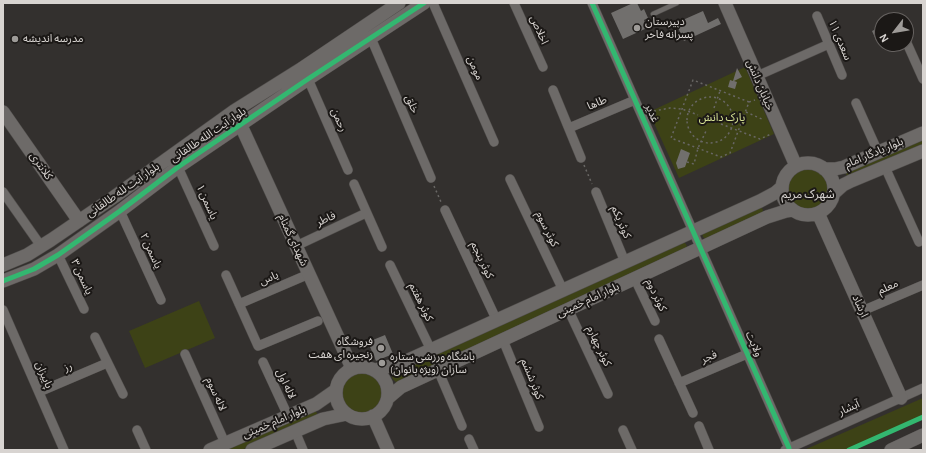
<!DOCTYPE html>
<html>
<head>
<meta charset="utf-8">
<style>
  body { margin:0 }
  #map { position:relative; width:926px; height:453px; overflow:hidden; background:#33302e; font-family:"Alegreya Sans",sans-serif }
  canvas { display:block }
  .frame { position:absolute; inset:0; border:4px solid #d8d4d1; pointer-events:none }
  .north { position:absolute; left:874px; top:12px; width:40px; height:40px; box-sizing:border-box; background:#1b1816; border:1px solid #676361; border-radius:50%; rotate:239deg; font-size:11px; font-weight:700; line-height:16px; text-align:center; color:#d8d4d1 }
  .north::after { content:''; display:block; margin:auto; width:14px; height:18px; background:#9e9b98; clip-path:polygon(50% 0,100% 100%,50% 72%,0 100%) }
</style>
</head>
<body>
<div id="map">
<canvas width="926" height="453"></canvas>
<div class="frame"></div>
<div class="north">N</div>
</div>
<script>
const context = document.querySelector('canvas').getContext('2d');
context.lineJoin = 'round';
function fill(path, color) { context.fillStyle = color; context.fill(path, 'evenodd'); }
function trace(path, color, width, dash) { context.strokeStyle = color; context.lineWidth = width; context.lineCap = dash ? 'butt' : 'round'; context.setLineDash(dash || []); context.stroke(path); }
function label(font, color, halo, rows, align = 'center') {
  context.font = font + ' "Alegreya Sans","Noto Sans Arabic",sans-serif'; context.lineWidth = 4; context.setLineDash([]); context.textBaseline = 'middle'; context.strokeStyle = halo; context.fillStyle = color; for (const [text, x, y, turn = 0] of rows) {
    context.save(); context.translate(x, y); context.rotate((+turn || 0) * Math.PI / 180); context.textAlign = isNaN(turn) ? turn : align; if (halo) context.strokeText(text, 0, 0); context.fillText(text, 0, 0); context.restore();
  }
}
fill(new Path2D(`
  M745,67L774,134L679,178L649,112Z
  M923,135V147L847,176L845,172Z
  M788 189a20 20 0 1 1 40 0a20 20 0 1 1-40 0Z
  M761,207L763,210L762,213L706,239L703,237L702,233Z
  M683,242L686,244L687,247L401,384C392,381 391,378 392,369Z
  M199,301L215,338L145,368L129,331Z
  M341 393a21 21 0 1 1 42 0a21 21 0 1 1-42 0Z
  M923,398V419L857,449L854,450H804Z
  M315,410L318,415L316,418L241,450H221Z`), '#3d4216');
fill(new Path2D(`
  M633,3H637L641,11L644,9L648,18L644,20L647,28L623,39L611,13Z
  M703,11L708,23L718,18L721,24L684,41L676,23Z
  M882,26V37L876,40L872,31Z
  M737,68L742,77L734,81L737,82L735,89L728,87L730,80L733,81Z
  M681,149L690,153L685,167L678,169L676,163Z
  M385,335L393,354L376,361L368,342Z`), '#716f6d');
const lane = new Path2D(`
  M653,14L677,3`);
const street = new Path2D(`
  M433,3L494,142
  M514,3L543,67
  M592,3L789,448
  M817,16L842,75
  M371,38L431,178
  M906,41L923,79
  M757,76L829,44
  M308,79L348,170
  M553,90L581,158
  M856,103L878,152
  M569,128L635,100
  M178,167L214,246
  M885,167L919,242
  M510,179L563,290
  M354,184L382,247
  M3,192L41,246
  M596,192L625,262
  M445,210L497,321
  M120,211L161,300
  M296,246L366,213
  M58,255L84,309
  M390,265L431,350
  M226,275L258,346L318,321
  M635,279L655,321
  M239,304L309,274
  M568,309L608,394
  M3,310L64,450
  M862,311L923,285
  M95,337L123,394
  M659,339L693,413
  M503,340L539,427
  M185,354L225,443
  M263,362L288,416
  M438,370L462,426
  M679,383L747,354
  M39,392L107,363
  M699,426L709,450
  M137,430L146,450
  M623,430L632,450
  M295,431L303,450
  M469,439L474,450
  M785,450L923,388`);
const secondary = new Path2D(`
  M725,3L796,166
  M3,112L79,221
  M237,117L352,368
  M782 189a26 26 0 1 1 52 0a26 26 0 1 1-52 0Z
  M824,169H835L844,167L923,133
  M833,194L843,185L851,181L923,151
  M818,213L901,398
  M3,265L27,255L51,240L114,197L234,111L301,69L399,3
  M3,281L34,269L58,255L120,211L178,167L308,79L424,3
  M336 393a26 26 0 1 1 52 0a26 26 0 1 1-52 0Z
  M375,370L402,363L760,201L775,193L782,187
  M388,398L401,387L767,217L786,211L793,210
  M373,416L388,450
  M210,450L316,404L336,390
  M252,450L323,419L347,414
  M891,450L923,435`);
trace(lane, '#504d4b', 5.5);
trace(street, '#504d4b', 10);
trace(secondary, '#504d4b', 14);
trace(new Path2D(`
  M687 120a23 23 0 1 1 46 0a23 23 0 1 1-46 0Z
  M749,102L693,80L671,138L721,157L730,153L749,102L755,100
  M714,108L720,91
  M649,112L670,108L682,109L698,115
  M746,112L764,120
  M721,124L760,139L771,134
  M687,162L694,164L698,148L706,131
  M584,165L592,184
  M434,186L441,202`), '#696765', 1.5, [2, 3]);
trace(lane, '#6d6a68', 4.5);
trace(street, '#6d6a68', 9);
trace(secondary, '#6d6a68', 13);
trace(new Path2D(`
  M592,3L789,448
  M3,281L34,269L58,255L120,211L178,167L308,79L424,3
  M849,450L923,417`), '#33b770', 5);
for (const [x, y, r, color] of [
  [637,28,4,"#9e9b98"],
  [15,39,4,"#9e9b98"],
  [381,348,4,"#9e9b98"],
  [382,363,4,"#9e9b98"]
]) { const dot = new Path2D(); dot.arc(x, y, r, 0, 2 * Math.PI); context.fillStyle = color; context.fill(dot); trace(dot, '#1b1816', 1.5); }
label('11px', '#d8d4d1', '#1b1816', [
  ["دبیرستان",645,22],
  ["پسرانه فاخر",645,35],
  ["مدرسه اندیشه",23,39],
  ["فروشگاه",373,342,"right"],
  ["زنجیره ای هفت",373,355,"right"],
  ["باشگاه ورزشی ستاره",390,357],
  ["سازان (ویژه بانوان)",390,370]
], 'left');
label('11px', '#d8d4d1', '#1b1816', [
  ["اخلاص",539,30,66],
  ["سعدی ۱۱",840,40,67],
  ["مومن",475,68,66],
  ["خیابان دانش",760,85,67],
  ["طاها",597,103,-23],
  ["خلق",412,104,67],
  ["غدیر",652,113,66],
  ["رحمن",339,120,66],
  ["بلوار آیت الله طالقانی",208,135,-34],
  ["بلوار یادگار امام",874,153,-23],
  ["کلانتری",41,166,55],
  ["بلوار آیت لله طالقانی",123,190,-35],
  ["یاسمن ۱",207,202,66],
  ["فاطر",326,219,-25],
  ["کوثر یکم",621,222,67],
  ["کوثر سوم",547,229,64],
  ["شهدای گمنام",293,240,65],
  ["یاسمن ۲",151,251,65],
  ["کوثر پنجم",482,260,65],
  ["یاسمن ۳",82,277,65],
  ["یاس",269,278,-23],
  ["معلم",888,287,-24],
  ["کوثر دوم",656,295,65],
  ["بلوار امام خمینی",588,300,-25],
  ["کوثر هفتم",421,302,64],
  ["ارشاد",860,306,66],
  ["ولایت",754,344,66],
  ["کوثر چهارم",599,346,65],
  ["فجر",709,357,-23],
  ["رز",68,367,-23],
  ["پاییزان",44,375,67],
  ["کوثر ششم",532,379,68],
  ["لاله اول",286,384,65],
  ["لاله سوم",216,394,66],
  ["آبشار",849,408,-24],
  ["بلوار امام خمینی",274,422,-23]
]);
label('11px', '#d6e293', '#1b1816', [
  ["پارک دانش",722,118]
]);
label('12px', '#d8d4d1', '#1b1816', [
  ["شهرک مریم",808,194]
]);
</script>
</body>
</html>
